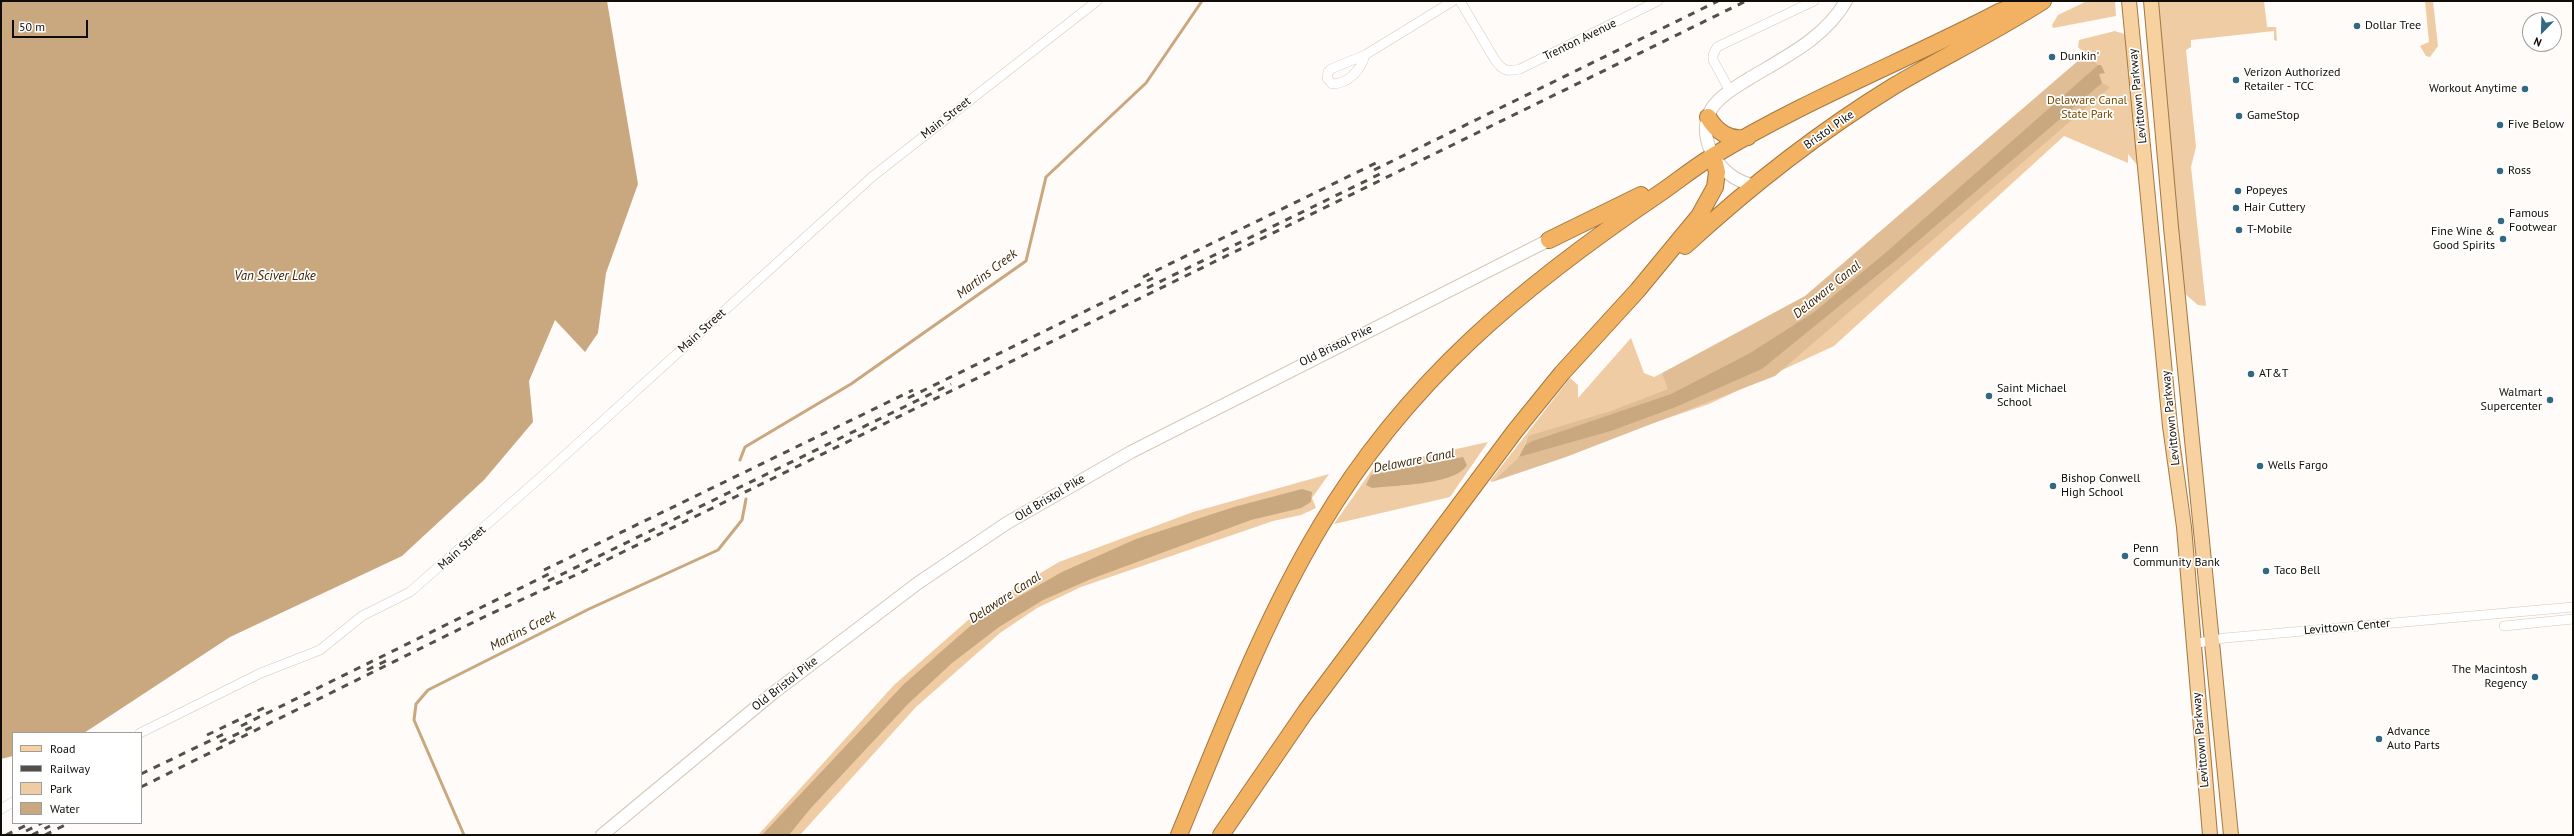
<!DOCTYPE html>
<html>
<head>
<meta charset="utf-8">
<style>
  body { margin:0 }
  #map { position:relative; width:2574px; height:836px; overflow:hidden; background:#fefbf8; font-family:"PT Sans",sans-serif }
  canvas { display:block }
  .frame { position:absolute; inset:0; border:2px solid #100c07; pointer-events:none }
  .legend { position:absolute; left:12px; top:732px; width:130px; height:92px; box-sizing:border-box; background:#fff; border:1px solid #9f9e9c; margin:0; padding:5px 7px; list-style:none; font-size:12px; color:#100c07 }
  .legend li { display:flex; align-items:center; gap:8px; height:20px }
  .legend b { width:20px; border:1px solid #9f9e9c }
  .north { position:absolute; left:2522px; top:12px; width:40px; height:40px; box-sizing:border-box; background:#fff; border:1px solid #9f9e9c; border-radius:50%; rotate:203deg; font-size:11px; font-weight:700; line-height:16px; text-align:center; color:#100c07 }
  .north::after { content:''; display:block; margin:auto; width:14px; height:18px; background:#316883; clip-path:polygon(50% 0,100% 100%,50% 72%,0 100%) }
  .scale { position:absolute; left:12px; top:20px; width:76px; height:18px; box-sizing:border-box; border:2px solid #100c07; border-top:0; padding-left:5px; font-size:12px; line-height:14px; white-space:nowrap; color:#100c07; -webkit-text-stroke:3px #fff; paint-order:stroke }
</style>
</head>
<body>
<div id="map">
<canvas width="2574" height="836"></canvas>
<div class="frame"></div>
<ul class="legend">
<li><b style="height:5px;background:#f7d1a0"></b>Road</li>
<li><b style="height:5px;background:#534f4b"></b>Railway</li>
<li><b style="height:11px;background:#efcca4"></b>Park</li>
<li><b style="height:11px;background:#c9a77f"></b>Water</li>
</ul>
<div class="north">N</div>
<div class="scale">50 m</div>
</div>
<script>
const context = document.querySelector('canvas').getContext('2d');
context.lineJoin = 'round';
function fill(path, color) { context.fillStyle = color; context.fill(path, 'evenodd'); }
function trace(path, color, width, dash) { context.strokeStyle = color; context.lineWidth = width; context.lineCap = dash ? 'butt' : 'round'; context.setLineDash(dash || []); context.stroke(path); }
function label(font, color, halo, rows, align = 'center') {
  context.font = font + ' "PT Sans",sans-serif'; context.lineWidth = 3.5; context.setLineDash([]); context.textBaseline = 'middle'; context.strokeStyle = halo; context.fillStyle = color; for (const [text, x, y, turn = 0] of rows) {
    context.save(); context.translate(x, y); context.rotate((+turn || 0) * Math.PI / 180); context.textAlign = isNaN(turn) ? turn : align; if (halo) context.strokeText(text, 0, 0); context.fillText(text, 0, 0); context.restore();
  }
}
fill(new Path2D(`
  M2087,1H2115L2116,16L2053,28L2052,25L2058,15Z
  M2158,1H2264L2267,27H2276L2277,41L2274,40V31L2191,40V47L2186,50L2196,147L2191,167L2206,306L2198,305L2184,293L2179,254Z
  M2425,1H2433L2438,46L2430,57L2426,56L2420,46L2429,42Z
  M2115,31L2124,34L2128,40L2139,167L2128,154V163L2064,136L1834,346L1709,404L1548,459H1517L1492,482L1490,481L1570,378L1578,385V398L1631,338L1644,373L1654,377L1662,373L1663,375L1775,318L1848,265L2090,58L2078,47L2079,40ZM1538,434L1521,455L1528,436Z
  M1488,442L1450,497L1334,524L1374,467Z
  M1329,474L1312,498L1316,508L1301,515L1273,521L1081,587L1037,608L1000,633L916,707L800,835H758L894,685L983,607L1059,562L1193,512Z`), '#efcca4');
fill(new Path2D(`
  M2086,54L2098,65L1884,254L1814,312L1750,353L1671,394L1525,445L1528,436L1611,411L1668,389L1662,373L1805,296Z
  M2102,83L2110,87L1775,376L1566,457L1492,482L1519,457L1611,431L1676,407L1762,369L1896,260Z`), '#e0bd94');
fill(new Path2D(`
  M1,1H607L638,184L606,273L598,333L585,352L555,320L529,381L533,422L484,480L402,556L230,637L84,733H13V756L1,759Z
  M2098,65H2101L2105,73L2099,74L2102,83L1896,260L1762,369L1676,407L1611,431L1519,457L1525,445L1533,441L1671,394L1750,353L1814,312L1884,254Z
  M1463,457L1467,465C1456,485 1395,485 1372,488L1366,485L1371,475Z
  M1302,489L1312,492L1311,502L1301,508L1251,520L1091,579L1043,600L999,627L952,663L908,704L810,809L789,835H762L904,684L976,621L1062,572L1136,539L1234,507Z`), '#c9a77f');
trace(new Path2D(`
  M740,460L745,447L851,384L1026,261L1046,177L1146,83L1202,1
  M464,835L414,720L416,704L428,690L589,609L718,550L742,520L746,499`), '#c9a77f', 3);
const street = new Path2D(`
  M1460,1L1495,60C1503,71 1507,72 1520,69L1658,1
  M1365,55C1361,70 1348,84 1332,84L1327,78L1328,72L1331,69L1365,55L1453,1
  M1730,91L1713,60V55L1717,47L1814,1
  M2504,626L2573,619
  M2193,644L2225,638L2573,607
  M140,733L261,673L320,650L362,616L410,592L542,476L873,176L1097,1
  M1,809L13,802`);
const secondary = new Path2D(`
  M1755,186C1735,181 1721,171 1711,151C1705,138 1703,122 1712,108C1721,95 1736,87 1750,78C1785,57 1825,38 1846,1
  M602,835L772,694L918,583L1007,523L1131,452L1549,240`);
const primary = new Path2D(`
  M2129,1L2170,426L2184,527L2210,835
  M2151,1L2171,227L2231,835`);
const highway = new Path2D(`
  M1708,117C1716,131 1730,142 1748,137
  M1549,240L1641,195
  M1685,246C1749,187 1819,132 1894,86C1943,57 1995,32 2043,1
  M1179,835C1222,731 1262,624 1320,527C1407,380 1524,285 1663,191C1680,179 1695,167 1713,156C1803,101 1905,61 1999,12L2029,1
  M1221,835L1306,711L1515,431L1562,373L1637,291L1699,216L1715,187L1717,172L1713,156`);
trace(street, '#d5c8b9', 10);
trace(secondary, '#d5c8b9', 14);
trace(primary, '#a37842', 16);
trace(highway, '#a37842', 18);
trace(street, '#fff', 9);
trace(secondary, '#fff', 12);
trace(primary, '#f7d1a0', 14);
trace(highway, '#f2b261', 16);
trace(new Path2D(`
  M1374,170L1718,1
  M1143,277L1380,161
  M1147,288L1384,172
  M908,398L1153,278
  M544,570L913,390
  M548,581L951,384
  M367,670L392,658
  M241,726L555,571
  M207,735L270,705
  M220,742L256,725
  M141,774L226,733
  M141,787L488,615L580,573L1746,1
  M26,831L42,823
  M6,835L31,823
  M32,835L50,826
  M45,835L69,823`), '#534f4b', 3, [7, 7]);
for (const [x, y, r, color] of [
  [2357,26,4,"#316883"],
  [2052,57,4,"#316883"],
  [2236,80,4,"#316883"],
  [2525,89,4,"#316883"],
  [2239,116,4,"#316883"],
  [2500,125,4,"#316883"],
  [2500,171,4,"#316883"],
  [2238,191,4,"#316883"],
  [2236,208,4,"#316883"],
  [2501,221,4,"#316883"],
  [2239,230,4,"#316883"],
  [2503,239,4,"#316883"],
  [2251,374,4,"#316883"],
  [1989,396,4,"#316883"],
  [2550,400,4,"#316883"],
  [2260,466,4,"#316883"],
  [2053,486,4,"#316883"],
  [2125,556,4,"#316883"],
  [2266,571,4,"#316883"],
  [2535,677,4,"#316883"],
  [2379,739,4,"#316883"]
]) { const dot = new Path2D(); dot.arc(x, y, r, 0, 2 * Math.PI); context.fillStyle = color; context.fill(dot); trace(dot, '#fff', 1.5); }
label('12px', '#100c07', '#fff', [
  ["Dollar Tree",2365,26],
  ["Dunkin'",2060,57],
  ["Verizon Authorized",2244,73],
  ["Retailer - TCC",2244,87],
  ["Workout Anytime",2517,89,"right"],
  ["GameStop",2247,116],
  ["Five Below",2508,125],
  ["Ross",2508,171],
  ["Popeyes",2246,191],
  ["Hair Cuttery",2244,208],
  ["Famous",2509,214],
  ["Footwear",2509,228],
  ["T-Mobile",2247,230],
  ["Fine Wine &",2495,232,"right"],
  ["Good Spirits",2495,246,"right"],
  ["AT&T",2259,374],
  ["Saint Michael",1997,389],
  ["School",1997,403],
  ["Walmart",2542,393,"right"],
  ["Supercenter",2542,407,"right"],
  ["Wells Fargo",2268,466],
  ["Bishop Conwell",2061,479],
  ["High School",2061,493],
  ["Penn",2133,549],
  ["Community Bank",2133,563],
  ["Taco Bell",2274,571],
  ["The Macintosh",2527,670,"right"],
  ["Regency",2527,684,"right"],
  ["Advance",2387,732],
  ["Auto Parts",2387,746]
], 'left');
label('12px', '#100c07', '#fff', [
  ["Trenton Avenue",1580,40,-26],
  ["Levittown Parkway",2138,96,-96],
  ["Main Street",946,118,-38],
  ["Bristol Pike",1829,130,-35],
  ["Main Street",702,331,-42],
  ["Old Bristol Pike",1336,346,-26],
  ["Levittown Parkway",2171,418,-96],
  ["Old Bristol Pike",1050,498,-31],
  ["Main Street",462,548,-42],
  ["Levittown Center",2347,627,-5],
  ["Old Bristol Pike",785,684,-38],
  ["Levittown Parkway",2201,740,-95]
]);
label('12px', '#764a00', '#fff', [
  ["Delaware Canal",2087,101],
  ["State Park",2087,115]
]);
label('italic 13px', '#3c2403', '#fff', [
  ["Martins Creek",987,274,-37],
  ["Van Sciver Lake",275,276],
  ["Delaware Canal",1827,290,-39],
  ["Delaware Canal",1414,461,-11],
  ["Delaware Canal",1005,598,-33],
  ["Martins Creek",523,631,-27]
]);
</script>
</body>
</html>
